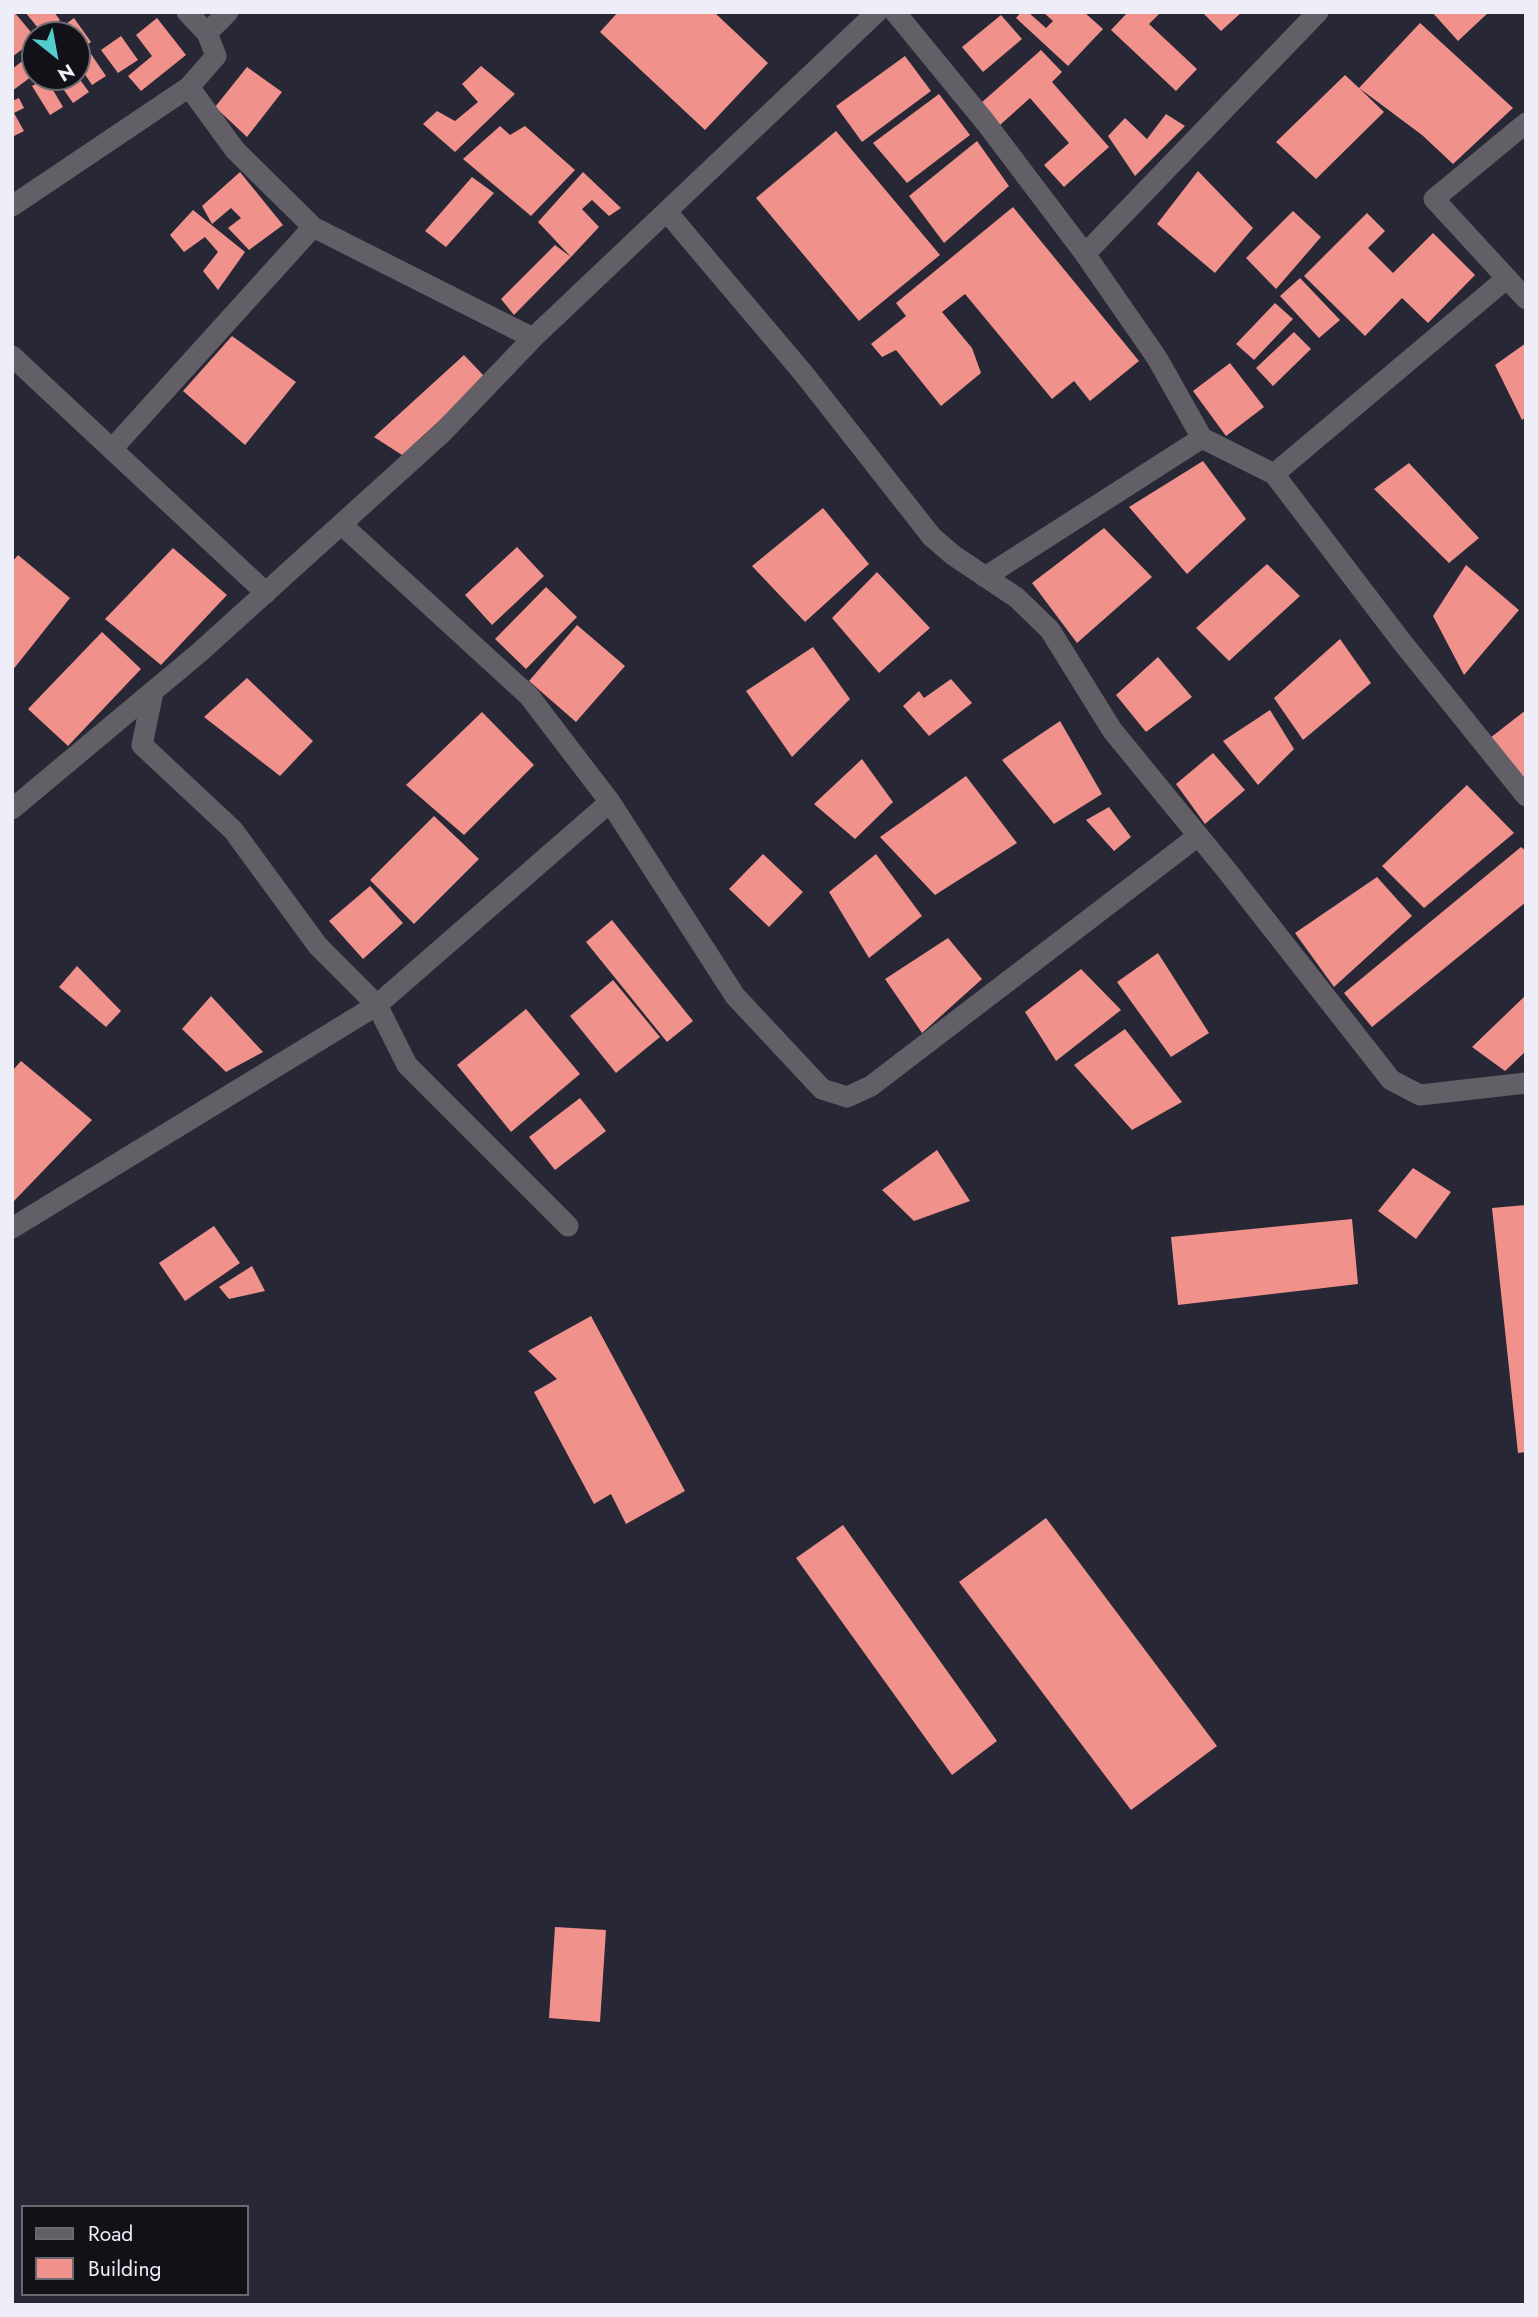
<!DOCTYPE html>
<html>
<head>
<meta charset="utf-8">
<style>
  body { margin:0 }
  #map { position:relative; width:1538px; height:2317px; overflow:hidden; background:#272735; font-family:Jost,sans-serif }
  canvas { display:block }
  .frame { position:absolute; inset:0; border:14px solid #edeef7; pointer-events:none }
  .legend { position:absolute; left:21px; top:2205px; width:228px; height:91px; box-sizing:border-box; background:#111117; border:2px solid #696971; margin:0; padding:9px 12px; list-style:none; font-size:21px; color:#edeef7 }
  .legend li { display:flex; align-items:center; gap:14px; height:35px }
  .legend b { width:35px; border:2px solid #696971 }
  .north { position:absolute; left:21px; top:21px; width:70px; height:70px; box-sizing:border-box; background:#111117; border:2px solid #696971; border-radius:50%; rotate:149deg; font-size:19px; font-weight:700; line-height:28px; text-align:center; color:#edeef7 }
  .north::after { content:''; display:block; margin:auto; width:24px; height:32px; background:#52cdcc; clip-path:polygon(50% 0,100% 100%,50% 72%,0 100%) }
</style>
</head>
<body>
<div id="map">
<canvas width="1538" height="2317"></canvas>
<div class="frame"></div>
<ul class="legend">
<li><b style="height:9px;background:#625f66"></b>Road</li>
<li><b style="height:19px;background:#f0928b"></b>Building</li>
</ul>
<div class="north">N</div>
</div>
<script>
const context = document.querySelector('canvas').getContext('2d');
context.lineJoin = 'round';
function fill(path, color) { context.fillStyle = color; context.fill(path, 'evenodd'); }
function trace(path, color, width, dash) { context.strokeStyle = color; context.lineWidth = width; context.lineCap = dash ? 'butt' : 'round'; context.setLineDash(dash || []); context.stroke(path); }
fill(new Path2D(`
  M25,12H54L60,20L43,34Z
  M618,12H714L768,63L705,130L600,32Z
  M1021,12H1028L1046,28L1053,21L1043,12H1084L1103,29L1068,66L1016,18Z
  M1128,12H1161L1149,24L1197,69L1176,91L1111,30Z
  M1202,12H1242L1221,31Z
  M1432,12H1489L1458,41Z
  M15,13L35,37V40L12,57V16Z
  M1001,15L1022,39L983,72L962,47Z
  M74,18L91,42L77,52V35H51Z
  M157,18L186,55L141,91L128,76L152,56L136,35Z
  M1420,23L1513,108L1453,164L1422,135L1359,88L1384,112L1316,179L1276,142L1345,75L1359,88Z
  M121,36L138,60L118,73L101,50Z
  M1041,50L1062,72L1052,82L1109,147L1064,187L1044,165L1069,143L1030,98L1000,125L981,103Z
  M33,53L35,74L12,91V69Z
  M91,54L106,76L92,85L78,64Z
  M905,56L931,91L862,142L836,106Z
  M481,66L515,94L455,152L423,124L437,111L455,121L478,102L462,84Z
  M247,67L282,92L247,137L215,107Z
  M61,77H78L89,92L73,103L57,80Z
  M46,78L63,107L50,115L32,86Z
  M939,94L970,135L907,183L873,143Z
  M19,98L24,108L14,113L24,131L12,137V101Z
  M1166,114L1185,126L1135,176L1108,136L1125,118L1147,139Z
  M500,126L510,135L525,126L575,170L531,216L463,159Z
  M836,131L940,255L859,321L756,198Z
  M977,141L1009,186L944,243L909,196Z
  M1198,171L1253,228L1215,273L1157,224Z
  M240,172L283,225L249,250L228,228L241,218L231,208L212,224L202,206Z
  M583,172L621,208L609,216L592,200L582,209L599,227L571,257L514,315L501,299L555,245L571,257L538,222Z
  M472,177L494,193L446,247L425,231Z
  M1013,207L1139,361L1090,401L1074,381L1052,399L965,294L942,312L972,348L981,373L941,406L896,350L882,357L871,344L906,316L896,303Z
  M193,210L245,252L218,290L203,271L218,252L205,237L184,252L170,235Z
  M1293,211L1321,237L1276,289L1246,258Z
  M1367,213L1385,231L1368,248L1393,273L1433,233L1475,275L1428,323L1402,298L1365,336L1304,276Z
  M1300,278L1340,320L1319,338L1280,296Z
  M1275,303L1293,319L1254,360L1236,344Z
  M1294,332L1311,349L1273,386L1256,368Z
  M232,336L296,382L245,445L183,391Z
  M1526,343V417L1522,420L1495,365Z
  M464,355L486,378L402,455L374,437Z
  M1230,363L1264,407L1226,436L1193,391Z
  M1203,461L1246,519L1187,574L1129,507Z
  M1409,463L1479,538L1449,563L1374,489Z
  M823,508L869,564L805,622L752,566Z
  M1104,528L1152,577L1077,643L1032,583Z
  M517,547L544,576L492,625L465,595Z
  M173,548L227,595L161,665L105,619Z
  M18,555L70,598L12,671V562Z
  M1267,564L1300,596L1229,661L1196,628Z
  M1466,565L1519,610L1464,675L1433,616Z
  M877,572L930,628L879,673L832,618Z
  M546,587L577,617L526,669L495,639Z
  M577,625L625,666L576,722L529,681Z
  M102,632L141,669L68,746L28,709Z
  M1340,639L1371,683L1303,740L1274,698Z
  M813,647L850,699L792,757L746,691Z
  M1158,657L1192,697L1146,732L1116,695Z
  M247,678L313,741L280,776L204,717Z
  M951,679L972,703L929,736L903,706L919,691L924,698Z
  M1270,710L1294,749L1258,785L1223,741Z
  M1526,710V782L1490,738Z
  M482,712L534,765L464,835L406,785Z
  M1060,721L1102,794L1054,824L1002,760Z
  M1213,753L1245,790L1205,824L1176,784Z
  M862,759L893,802L855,839L814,804Z
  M966,776L1017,843L935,895L880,837Z
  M1467,785L1514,833L1424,908L1382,866Z
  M1109,807L1131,837L1114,851L1086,820Z
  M434,816L479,859L414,924L370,880Z
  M1521,847L1526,851V902L1372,1027L1344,993Z
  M763,854L803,892L769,927L729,889Z
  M876,854L922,916L869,958L829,892Z
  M1377,877L1412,916L1334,987L1295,933Z
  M370,886L403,923L363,959L329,921Z
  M612,920L693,1021L667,1042L586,942Z
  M948,938L982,979L922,1033L885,979Z
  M1158,953L1209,1033L1171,1057L1117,982Z
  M77,966L121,1011L106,1027L59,987Z
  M1081,969L1121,1010L1056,1061L1025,1012Z
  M613,980L660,1037L616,1073L570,1016Z
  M1526,995V1051L1505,1071L1472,1047Z
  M211,996L263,1052L226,1072L182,1029Z
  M526,1009L580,1074L511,1132L457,1065Z
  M1125,1029L1182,1102L1132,1130L1074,1065Z
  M21,1061L92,1120L14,1201L12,1198V1071Z
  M580,1098L606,1131L555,1170L529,1137Z
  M937,1150L970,1201L914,1221L882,1190Z
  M1413,1168L1451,1192L1416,1239L1378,1211Z
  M1526,1205V1452L1518,1453L1492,1208Z
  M1352,1219L1358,1284L1178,1305L1171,1237Z
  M214,1226L240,1263L185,1301L159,1263Z
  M252,1266L265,1291L229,1299L219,1287Z
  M591,1316L685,1491L626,1524L611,1494L594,1504L534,1392L557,1379L528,1351Z
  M1046,1518L1217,1746L1131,1810L959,1582Z
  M843,1525L997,1741L952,1775L796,1558Z
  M555,1927L606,1930L600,2022L549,2018Z`), '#f0928b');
trace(new Path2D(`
  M895,12L986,123L1085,254L1157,358L1202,438L1274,474L1402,642L1526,796
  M207,33L228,12
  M189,87L235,150L313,227L533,338
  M1526,123L1434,199L1526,299
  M12,206L189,87L216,56L207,33L187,12
  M667,212L804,374L932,537L953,555L1017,598L1050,630L1112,730L1228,872L1391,1080L1420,1095L1526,1083
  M1085,254L1318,12
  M12,356L266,593
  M112,449L313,227
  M1274,474L1507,278
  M341,524L529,696L610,802L735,996L822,1089L847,1097L871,1086L1198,836
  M985,577L1202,438
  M153,692L142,745L233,830L318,946L377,1005L407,1065L568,1226
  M12,809L200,652L442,433L533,338L877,12
  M12,1228L377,1005L610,802`), '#625f66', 21);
</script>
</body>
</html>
